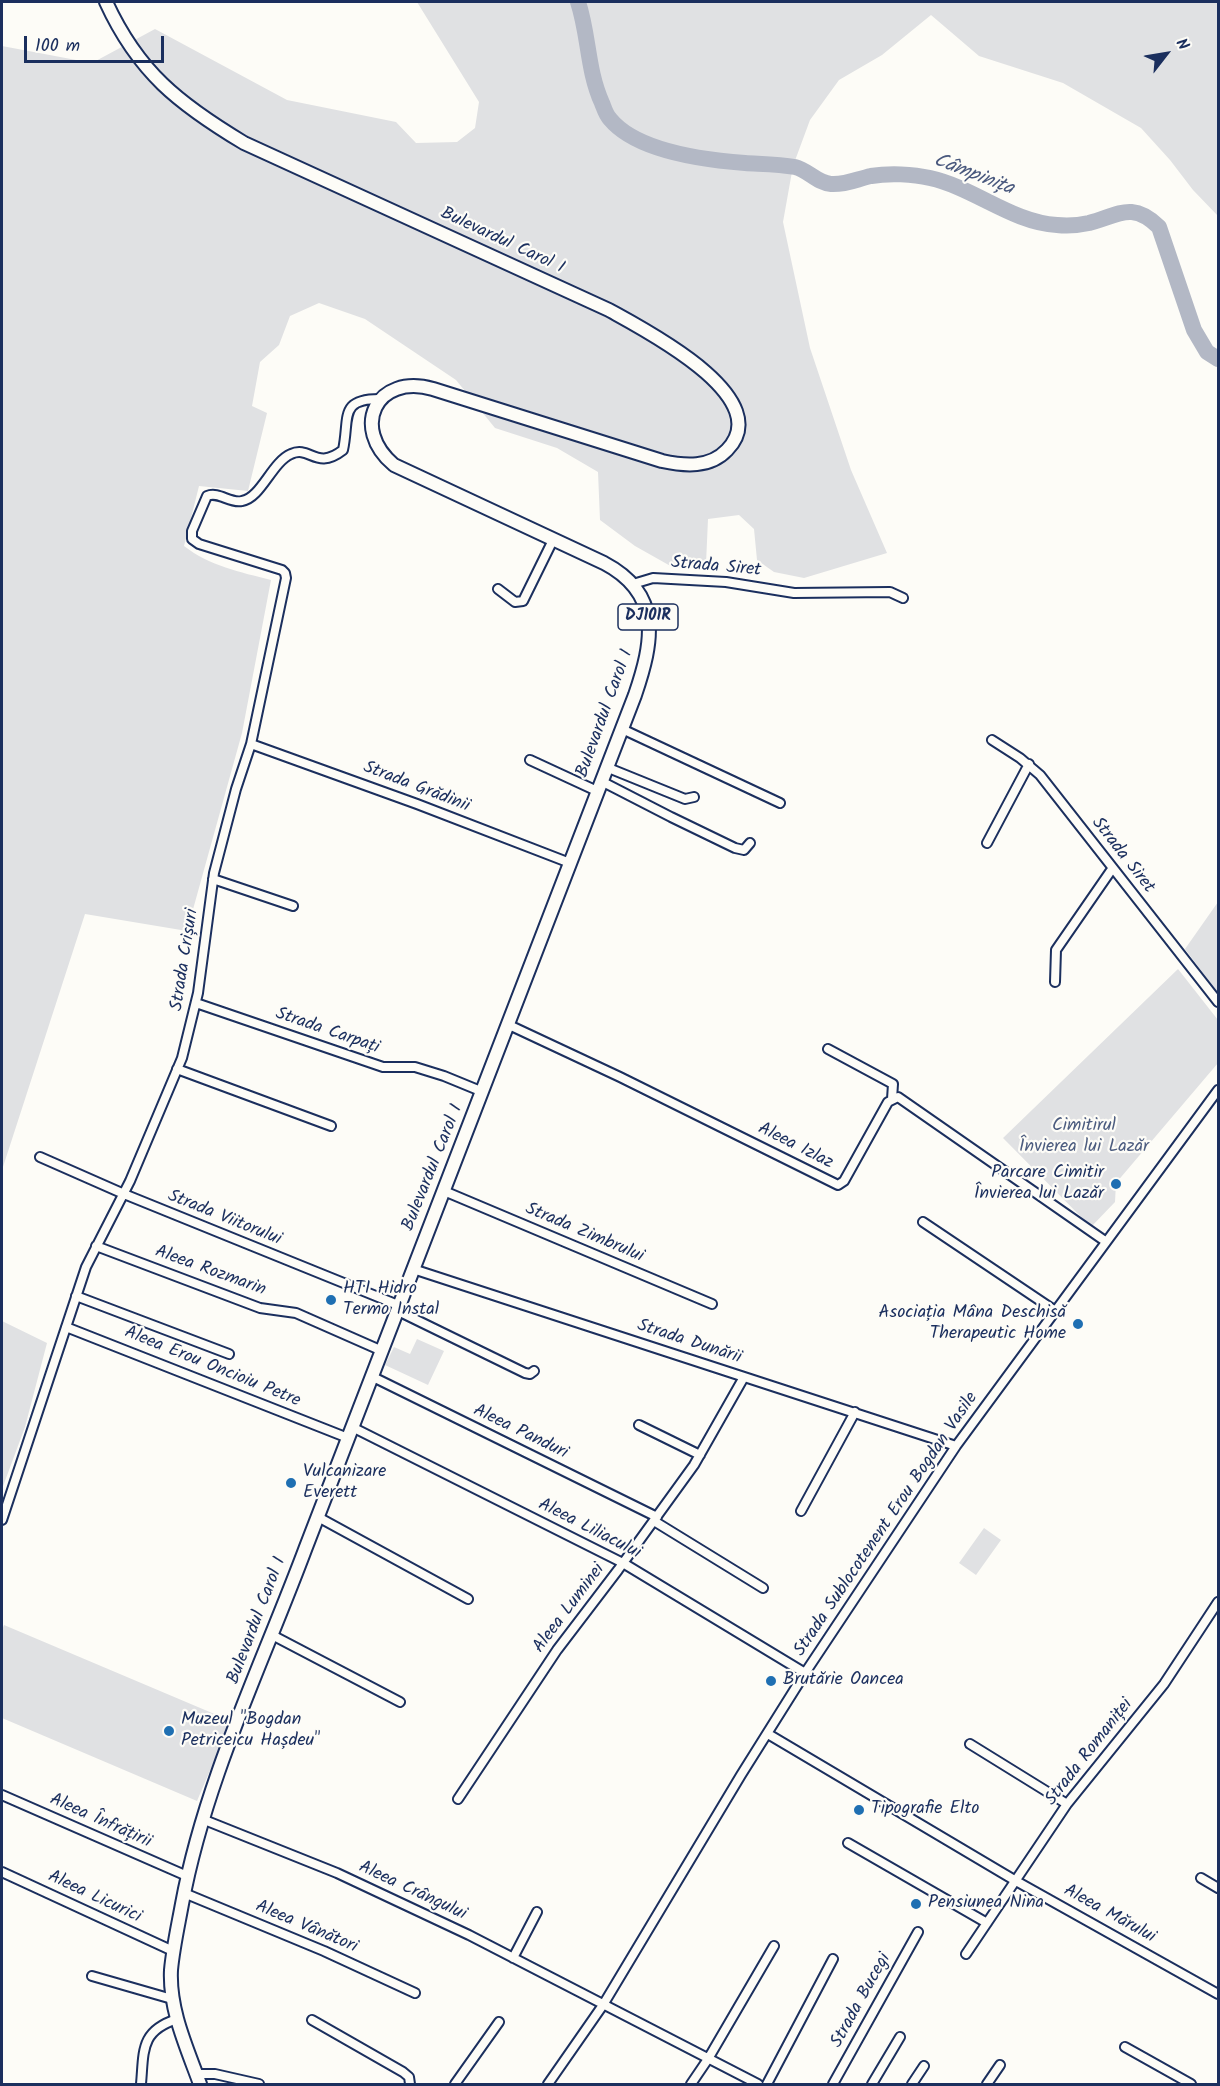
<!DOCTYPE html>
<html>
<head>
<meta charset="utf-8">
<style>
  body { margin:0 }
  #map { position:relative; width:1220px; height:2086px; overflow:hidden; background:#fdfcf7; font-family:Kalam,sans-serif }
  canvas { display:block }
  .frame { position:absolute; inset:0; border:3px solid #1b2f5e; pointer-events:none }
  .north { position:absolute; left:1136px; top:24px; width:60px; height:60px; -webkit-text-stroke:4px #fdfcf7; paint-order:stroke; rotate:59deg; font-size:16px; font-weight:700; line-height:24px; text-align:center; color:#1b2f5e }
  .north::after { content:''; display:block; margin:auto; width:21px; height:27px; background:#1b2f5e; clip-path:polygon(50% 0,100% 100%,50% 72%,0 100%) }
  .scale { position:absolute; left:24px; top:36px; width:140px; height:27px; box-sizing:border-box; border:3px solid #1b2f5e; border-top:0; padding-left:8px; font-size:18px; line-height:21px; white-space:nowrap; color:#1b2f5e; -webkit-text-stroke:4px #fdfcf7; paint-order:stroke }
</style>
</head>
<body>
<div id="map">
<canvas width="1220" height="2086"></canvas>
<div class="frame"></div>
<div class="north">N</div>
<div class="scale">100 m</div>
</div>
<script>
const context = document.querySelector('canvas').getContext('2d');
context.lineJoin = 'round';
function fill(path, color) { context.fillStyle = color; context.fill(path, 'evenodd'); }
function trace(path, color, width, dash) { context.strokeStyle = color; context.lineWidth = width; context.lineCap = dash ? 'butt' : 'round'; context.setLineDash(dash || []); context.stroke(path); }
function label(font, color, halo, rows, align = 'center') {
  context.font = font + ' Kalam,sans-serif'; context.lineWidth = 4.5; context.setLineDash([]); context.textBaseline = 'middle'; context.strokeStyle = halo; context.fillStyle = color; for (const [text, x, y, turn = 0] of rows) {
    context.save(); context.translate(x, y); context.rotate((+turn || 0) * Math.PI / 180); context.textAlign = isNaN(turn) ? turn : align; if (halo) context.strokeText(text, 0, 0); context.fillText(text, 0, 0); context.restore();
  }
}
fill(new Path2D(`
  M417,2H1218V216L1193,190L1170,160L1141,128L1063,83L979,56L931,15L882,55L839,80L810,120L793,166L783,222L810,348L851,470L887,553L804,578L774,572L757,560L754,529L739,515L708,519L706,564L674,568L635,546L600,520L598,472L557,448L495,428L456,380L365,319L319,303L290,316L279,345L260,362L252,406L267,413L248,491L199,486L184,546C210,566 240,572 271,580L242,733L187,931L85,914L2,1170V46L92,63L155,29L287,100L396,122L416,143L457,142L475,128L479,102Z
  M1218,902V993L1185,949Z
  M1178,969L1218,1020V1063L1116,1183L1115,1202L1091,1227L1003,1138Z
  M2,1321L47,1343L25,1427L2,1489Z
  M417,1339L444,1351L428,1385L385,1365L394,1347L410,1354Z
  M984,1528L1001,1540L976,1575L959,1563Z
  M4,1625L231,1721L197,1801L2,1718V1630Z`), '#e0e1e3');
trace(new Path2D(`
  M578,2C589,35 587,70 602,103C604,108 606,115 610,119C637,152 705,160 745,163C761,164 779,164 795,167C808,170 817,183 831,184C846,185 857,179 871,176C889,173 913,174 930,178C975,188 1011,222 1057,225C1067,226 1080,225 1089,223C1119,215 1132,201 1159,227L1194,330L1207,352L1218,359`), '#b3b8c5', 16);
const street = new Path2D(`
  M633,584L653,578L726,582L794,593L890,592L903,598
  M498,589L515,602L523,601L553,540
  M622,729L780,803
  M992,740L1020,758L1040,775L1218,1002
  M251,744L417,804L570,863
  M530,760L597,791
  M606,767L685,799L694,797
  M601,781L671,817L735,848L744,850L750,843
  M987,843L1029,764
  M213,879L293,906
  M1055,982L1056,950L1112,869
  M196,1003L383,1067H415L444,1076L483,1092
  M509,1025L620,1077L838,1185L844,1181L888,1102L898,1097L1105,1241
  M828,1049L893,1084L892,1099
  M177,1069L331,1126
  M40,1157L124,1194L398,1305
  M444,1191L712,1304
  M923,1222L1054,1310
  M96,1246L260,1308L296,1313L380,1350
  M413,1269L956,1446
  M76,1296L229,1354
  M396,1310L525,1373L530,1374L534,1371
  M66,1327L348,1438
  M371,1376L657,1517
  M639,1425L700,1455
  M352,1427L623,1563L805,1673
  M801,1511L855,1412
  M318,1517L468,1599
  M2,1520L86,1267L130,1181L182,1058L198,993L214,873L236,789L251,744L286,578L285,573L282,570L199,544L192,539V531L207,496C219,491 230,504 242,501C261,498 272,462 291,454C310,445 316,471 343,450C350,418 338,398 382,399
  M654,1521L763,1588
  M272,1635L400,1702
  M768,1734L1016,1881L1218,1994
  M970,1744L1067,1804
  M2,1795L187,1876
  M458,1799L557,1650L618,1570L694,1465L744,1377
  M202,1819L337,1873L469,1935L758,2084
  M848,1843L987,1923
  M2,1872L173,1951
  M1201,1878L1218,1888
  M184,1893L324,1951L415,1993
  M966,1954L1067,1804L1164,1684L1218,1602
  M513,1958L537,1912
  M92,1976L172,1999
  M312,2020L403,2072L409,2077L410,2084
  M1125,2047L1191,2084
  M196,2074H215L259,2084
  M141,2084C144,2051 140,2031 177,2019
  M455,2084L499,2022
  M548,2084L603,2005L741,1775L805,1673L956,1446L1218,1090
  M691,2084L708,2059L774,1946
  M767,2084L833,1959
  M833,2084L918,1932
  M872,2084L900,2037
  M912,2084L924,2066
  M987,2084L1000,2065`);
const primary = new Path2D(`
  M106,2C138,72 179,104 244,143L609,310C645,330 778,398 727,450C710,468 685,466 662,461L433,389C376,373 350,428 394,465L604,563C663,594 653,642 635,695C527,980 414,1262 306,1547C262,1665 205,1780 182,1904C178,1926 173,1948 171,1970C169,2010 187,2048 200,2084`);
trace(street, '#1b2f5e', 12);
trace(primary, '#1b2f5e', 16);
trace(street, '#fdfcf7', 8);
trace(primary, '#fdfcf7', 12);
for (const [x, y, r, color] of [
  [1116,1184,6,"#1f6fb2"],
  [331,1300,6,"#1f6fb2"],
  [1078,1324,6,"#1f6fb2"],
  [291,1483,6,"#1f6fb2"],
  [771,1681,6,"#1f6fb2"],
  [169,1731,6,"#1f6fb2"],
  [859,1810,6,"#1f6fb2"],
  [916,1904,6,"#1f6fb2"]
]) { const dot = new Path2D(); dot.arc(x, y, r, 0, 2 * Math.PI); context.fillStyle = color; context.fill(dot); trace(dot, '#fdfcf7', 2); }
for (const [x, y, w] of [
  [648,617,60]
]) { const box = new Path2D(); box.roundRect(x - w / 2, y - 13, w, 26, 4.5); context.fillStyle = '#fdfcf7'; context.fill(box); trace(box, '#1b2f5e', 1.5); }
label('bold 16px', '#1b2f5e', null, [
  ["DJ101R",648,617]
]);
label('18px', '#1b2f5e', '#fdfcf7', [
  ["Bulevardul Carol I",502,242,25],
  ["Strada Siret",716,568,5],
  ["Bulevardul Carol I",606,714,-70],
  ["Strada Grădinii",416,788,21],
  ["Strada Siret",1122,856,52],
  ["Strada Crișuri",186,960,-81],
  ["Strada Carpați",327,1032,19],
  ["Aleea Izlaz",795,1147,27],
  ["Bulevardul Carol I",434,1168,-68],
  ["Strada Viitorului",224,1219,22],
  ["Strada Zimbrului",584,1234,23],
  ["Aleea Rozmarin",210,1272,20],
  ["Strada Dunării",689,1343,18],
  ["Aleea Erou Oncioiu Petre",212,1368,22],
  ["Aleea Panduri",520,1433,26],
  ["Strada Sublocotenent Erou Bogdan Vasile",887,1525,-56],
  ["Aleea Liliacului",589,1530,27],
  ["Aleea Luminei",570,1609,-53],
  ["Bulevardul Carol I",258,1621,-69],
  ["Strada Romaniței",1090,1753,-52],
  ["Aleea Înfrățirii",100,1822,24],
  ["Aleea Crângului",412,1892,25],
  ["Aleea Licurici",94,1898,25],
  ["Aleea Mărului",1109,1915,29],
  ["Aleea Vânători",306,1928,23],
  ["Strada Bucegi",862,2001,-61]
]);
label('18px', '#4c5c7f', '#fdfcf7', [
  ["Cimitirul",1084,1127],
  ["Învierea lui Lazăr",1084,1148]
]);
label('18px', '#1b2f5e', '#fdfcf7', [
  ["Parcare Cimitir",1104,1174,"right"],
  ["Învierea lui Lazăr",1104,1195,"right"],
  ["HTI Hidro",343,1290],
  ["Termo Instal",343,1311],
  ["Asociația Mâna Deschisă",1066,1314,"right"],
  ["Therapeutic Home",1066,1335,"right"],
  ["Vulcanizare",303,1473],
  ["Everett",303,1494],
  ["Brutărie Oancea",783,1681],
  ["Muzeul \"Bogdan",181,1721],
  ["Petriceicu Hașdeu\"",181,1742],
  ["Tipografie Elto",871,1810],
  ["Pensiunea Nina",928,1904]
], 'left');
label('italic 20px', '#49587d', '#fdfcf7', [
  ["Câmpinița",973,176,21]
]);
</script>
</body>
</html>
